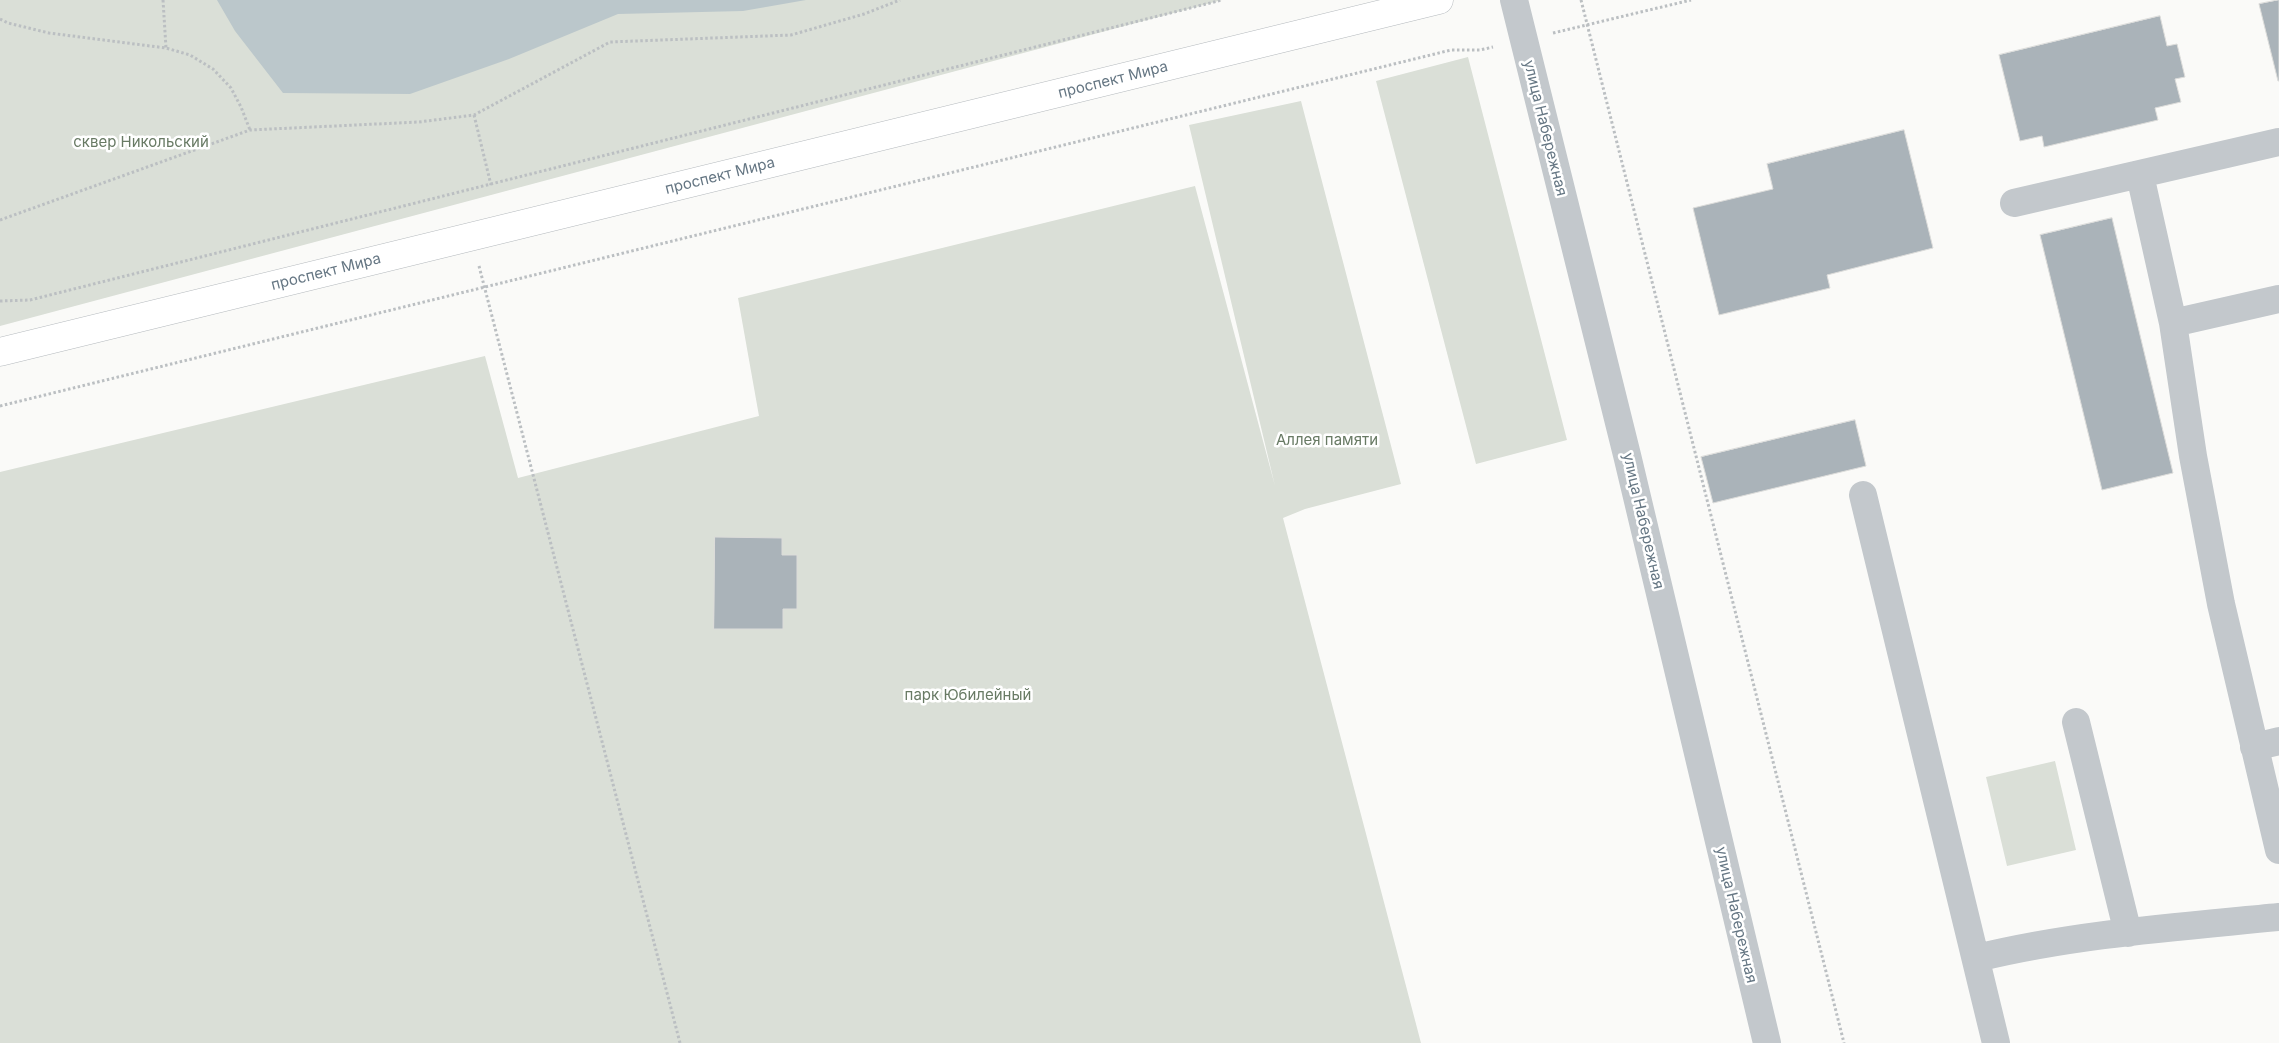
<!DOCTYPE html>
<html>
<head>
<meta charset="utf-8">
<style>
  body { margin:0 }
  canvas { display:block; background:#fafaf8 }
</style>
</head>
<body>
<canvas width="2279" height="1043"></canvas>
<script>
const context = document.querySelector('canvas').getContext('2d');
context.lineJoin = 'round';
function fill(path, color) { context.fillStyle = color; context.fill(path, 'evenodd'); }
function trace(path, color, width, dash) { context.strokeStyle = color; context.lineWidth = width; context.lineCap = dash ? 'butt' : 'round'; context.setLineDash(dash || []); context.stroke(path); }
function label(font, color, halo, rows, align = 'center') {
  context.font = font + ' Inter,sans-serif'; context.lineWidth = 5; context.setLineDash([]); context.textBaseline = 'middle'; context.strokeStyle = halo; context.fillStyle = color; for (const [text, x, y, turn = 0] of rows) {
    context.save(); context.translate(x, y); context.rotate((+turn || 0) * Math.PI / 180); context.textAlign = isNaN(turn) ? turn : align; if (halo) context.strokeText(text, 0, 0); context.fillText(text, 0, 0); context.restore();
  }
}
fill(new Path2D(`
  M0,0H1222L0,326Z
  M1468,57L1567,440L1476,464L1376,81Z
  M1301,101L1401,484L1305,509L1283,518L1421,1043H0V472L485,356L518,478L759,416L738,298L1195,186L1275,486L1189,125Z
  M2055,761L2076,850L2007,866L1986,777Z`), '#dadfd7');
fill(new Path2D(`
  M217,0H806L743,11L618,14L509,59L410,94L283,93L235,31Z`), '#bbc7cb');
const building = new Path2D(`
  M2279,0V81H2278L2259,4Z
  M2160,16L2167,46L2177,44L2185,77L2175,79L2181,102L2155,108L2158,120L2044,147L2042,136L2020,141L1999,55Z
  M1904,130L1933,248L1827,275L1830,288L1719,315L1693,208L1773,189L1767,164Z
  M2112,218L2173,473L2102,490L2040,235Z
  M1855,420L1866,466L1713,503L1701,457Z
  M715,537L782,538V555H797V609H783V629H714Z`);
fill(building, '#aab3b9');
trace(building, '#dcdcda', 1);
const major = new Path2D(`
  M0,352L1439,0`);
trace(major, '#b5babe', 29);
trace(new Path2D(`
  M163,0L166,48
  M1581,0L1844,1043
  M0,19L8,23L49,33L166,48L190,55L213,69L231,88L241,107L250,130
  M1553,33L1691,0
  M474,115L491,185
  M0,220L250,130L419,122L474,115L610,42L791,35L864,14L900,0
  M479,266L680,1043
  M0,301L30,300L1222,0
  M0,406L1451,50H1480L1493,47`), '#bbbfc2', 3, [2.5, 2.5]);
trace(new Path2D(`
  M1514,0L1627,455L1767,1043
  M2140,175L2173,323L2193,456L2221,604L2279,850
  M2014,203L2279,142
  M2173,323L2279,299
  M1863,495L1996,1043
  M2076,722L2128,933
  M2254,747L2279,741
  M1977,958C2075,934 2178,927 2279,917`), '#c3c8cc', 28);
trace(major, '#fff', 28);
label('15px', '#657683', '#fff', [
  ["проспект Мира",1113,80,-14],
  ["улица Набережная",1545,128,76],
  ["проспект Мира",720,176,-14],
  ["проспект Мира",326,272,-14],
  ["улица Набережная",1643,521,77],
  ["улица Набережная",1736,915,77]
]);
label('15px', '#687a64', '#fff', [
  ["сквер Никольский",141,142],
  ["Аллея памяти",1327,440],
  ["парк Юбилейный",968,695]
]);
</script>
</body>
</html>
